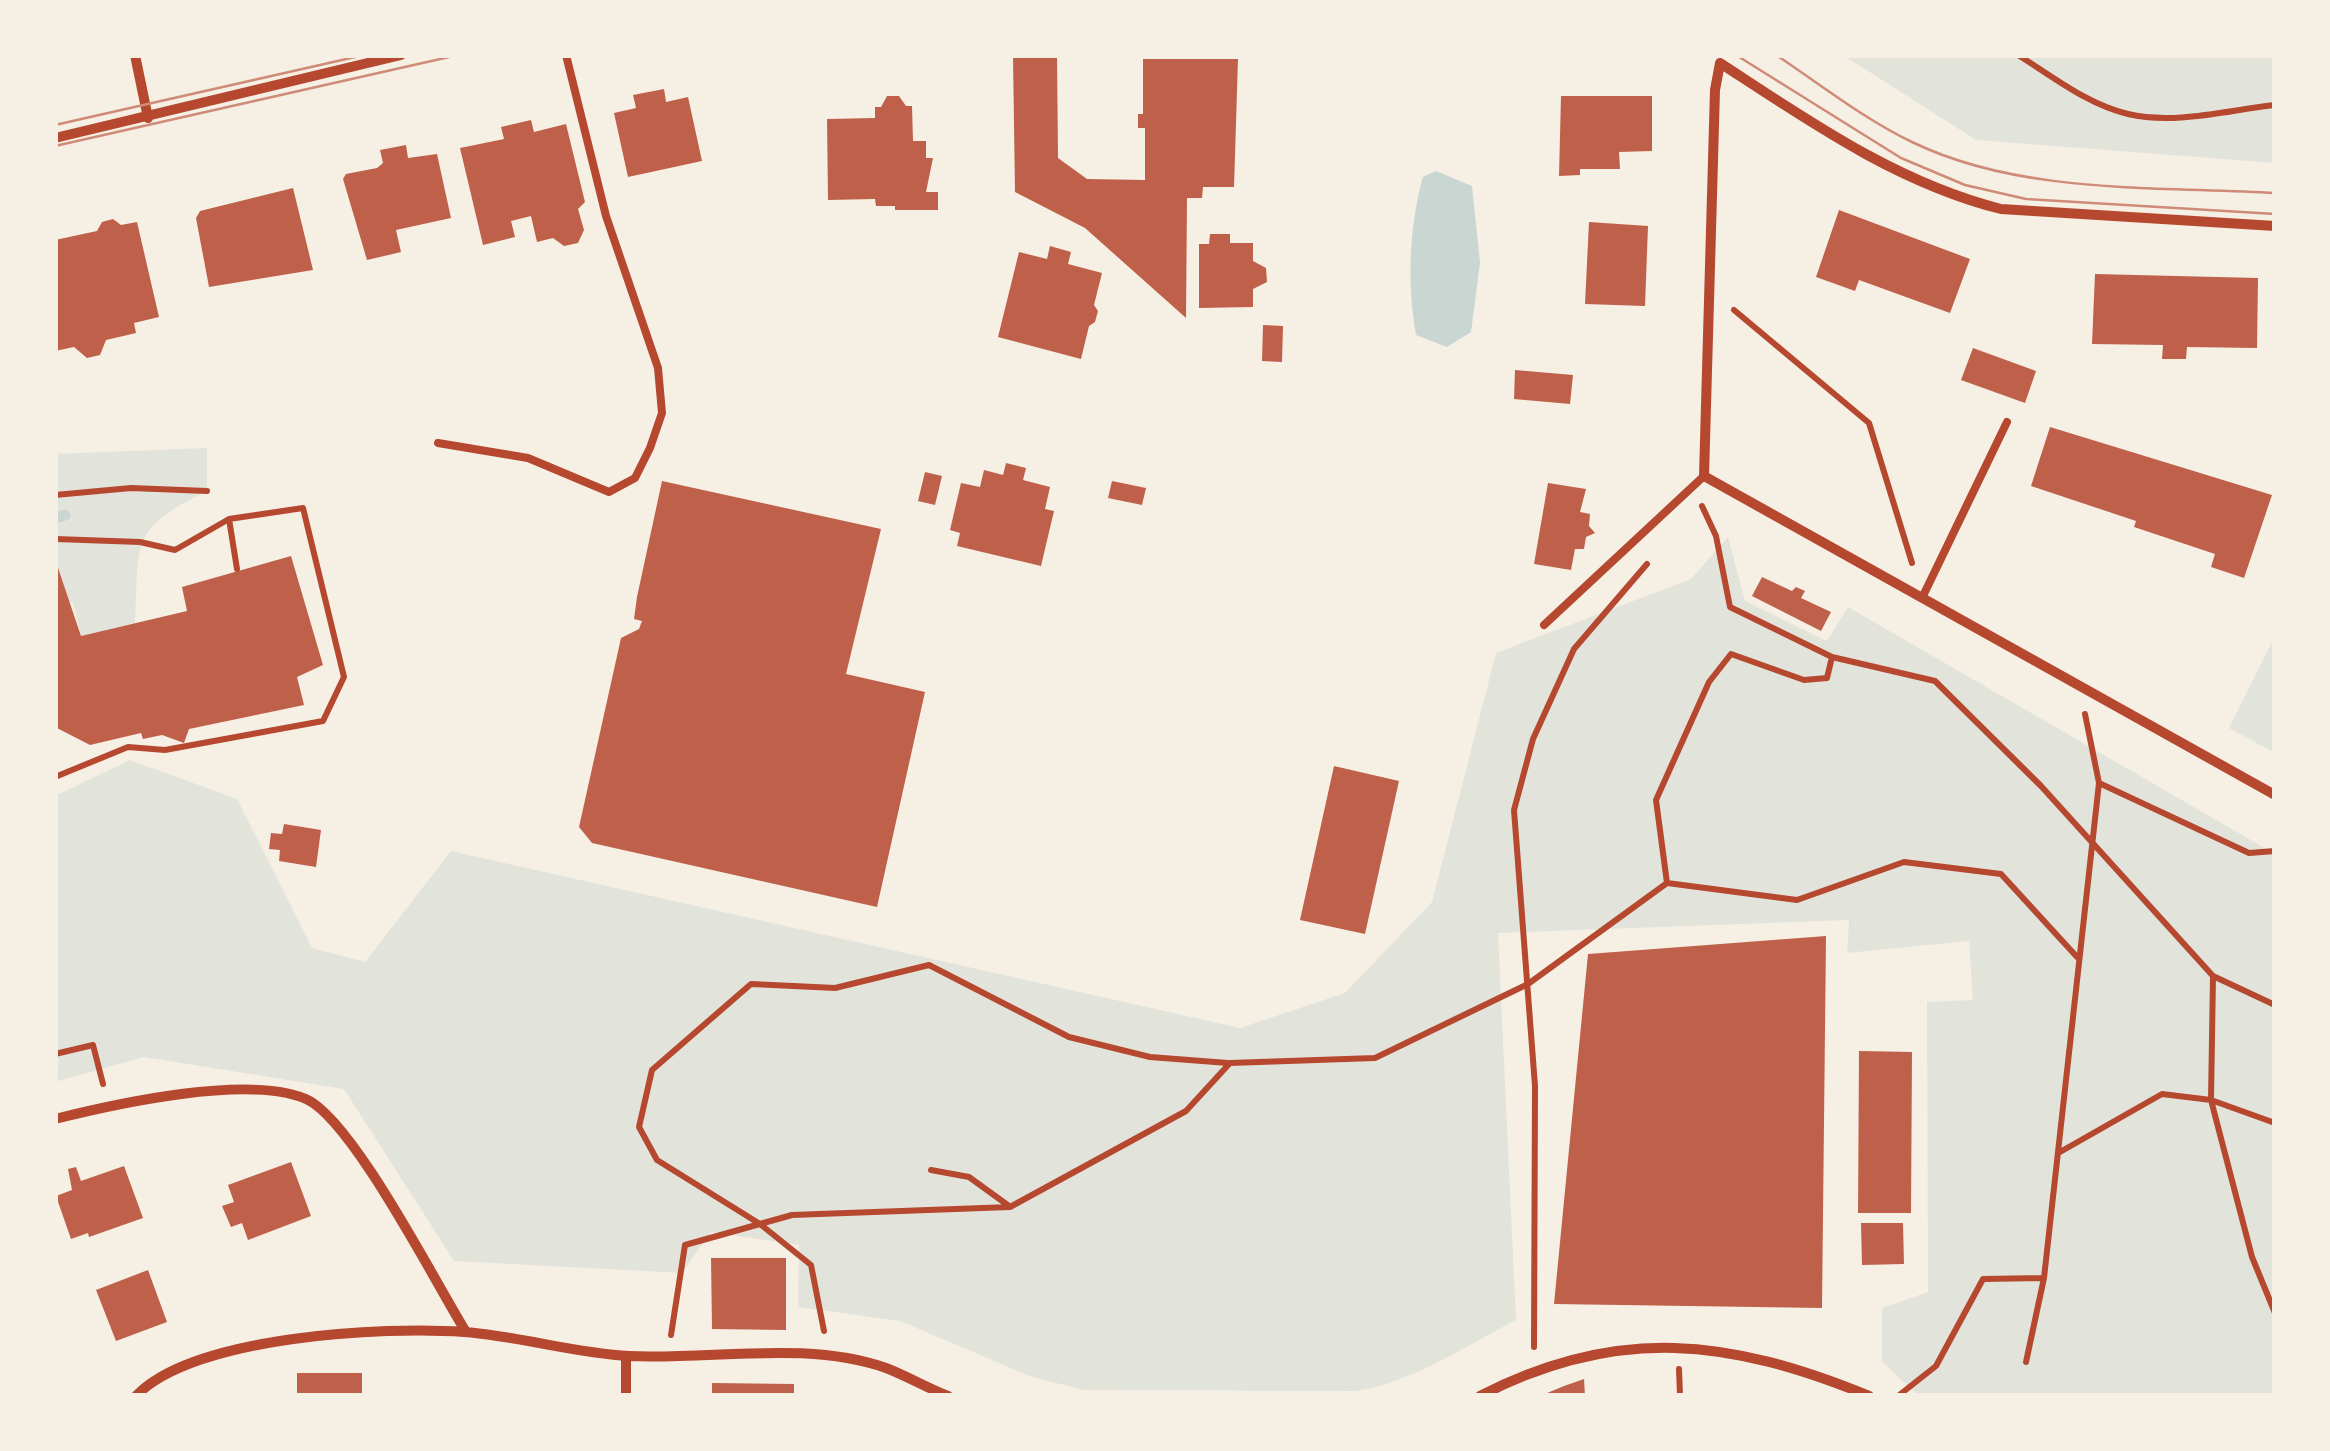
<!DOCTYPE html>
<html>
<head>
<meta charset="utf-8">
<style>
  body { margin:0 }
  #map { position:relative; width:2330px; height:1451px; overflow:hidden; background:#f6efe4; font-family:Inter,sans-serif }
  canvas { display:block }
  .frame { position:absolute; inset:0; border:58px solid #f6efe4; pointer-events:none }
</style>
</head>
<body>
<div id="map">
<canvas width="2330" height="1451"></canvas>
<div class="frame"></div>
</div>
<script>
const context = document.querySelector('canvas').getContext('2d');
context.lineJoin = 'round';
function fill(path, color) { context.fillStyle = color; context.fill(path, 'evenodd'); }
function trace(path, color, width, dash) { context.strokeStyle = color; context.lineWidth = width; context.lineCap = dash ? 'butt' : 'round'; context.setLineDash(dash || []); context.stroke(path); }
fill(new Path2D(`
  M1843,55H2275V163L1976,140Z
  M207,448V491C128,530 140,541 135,623L81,636L73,602H67L55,563V454Z
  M1728,537L1745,601L1827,641L1848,607L2275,854V1396H1919L1882,1362V1308L1928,1292L1927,1002L1973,1000L1969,941L1847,953L1849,920L1498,933L1516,1320C1465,1346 1412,1383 1355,1391L1084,1390L1032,1377L900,1321L798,1307L799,1245L711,1232L682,1273L454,1261L344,1089L144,1057L55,1082V796L130,760L237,799L312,948L365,962L451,851L1240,1028L1345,993L1432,902L1496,653L1691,579Z
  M2275,636V753L2229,728Z`), '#e2e4dc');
fill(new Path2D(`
  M1436,171L1472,186L1480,263L1471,332L1447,347L1416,335C1407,285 1409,226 1423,177Z`), '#c9d6d2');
trace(new Path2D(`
  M55,518L65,515`), '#c9d6d2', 11);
fill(new Path2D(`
  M1013,55H1057L1058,158L1087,179L1145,180V128H1138V114H1143V59H1238L1234,187H1203L1202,198H1187L1186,318L1085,228L1015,192Z
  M664,89L666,102L688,97L702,161L628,177L614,113L636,108L633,95Z
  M887,96H899L906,106H912L913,141H926V158H933L926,192H938V210H895V206H876L875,199L828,200L827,119L875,118V107H881Z
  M1561,96H1652V151L1619,152L1620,169H1580V175L1559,176Z
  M531,120L534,132L566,124L585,202L578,209L584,230L578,243L564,246L553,238L537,242L531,216L511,221L515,237L483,245L460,148L504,139L501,127Z
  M406,145L408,158L437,154L451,218L396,230L401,252L367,260L343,179L346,174L377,168L383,163L380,150Z
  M293,188L313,270L209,287L196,218L200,211Z
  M1839,210L1970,259L1950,313L1859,280L1855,291L1816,277Z
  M113,219L121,225L137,222L159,317L134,323L136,333L106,340L100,355L87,358L74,347L55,351V240L97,231L102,222Z
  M1589,222L1648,226L1645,306L1585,304Z
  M1210,234H1230V243H1253V261L1266,268L1267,282L1253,289V307L1199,308V244H1209Z
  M1050,246L1071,252L1068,264L1102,273L1094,305L1098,311L1095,322L1089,326L1081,359L998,337L1019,252L1047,259Z
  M2095,274L2258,278L2257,348L2187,347L2186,359H2162L2163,345L2092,344Z
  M1263,325L1283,326L1282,362L1262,361Z
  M1973,348L2036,371L2025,403L1961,380Z
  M1515,370L1573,375L1570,404L1514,399Z
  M2050,427L2272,495L2244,578L2211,567L2215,554L2134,527L2136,521L2031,486Z
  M1006,463L1026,468L1023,480L1050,487L1045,509L1054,511L1041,566L957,546L960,533L950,530L961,483L980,487L984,470L1003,475Z
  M925,472L942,476L935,505L918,501Z
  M662,481L881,529L846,674L925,692L877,907L592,843L579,827L621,638L639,629L642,621L634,619L637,597Z
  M1112,481L1146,488L1142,505L1108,498Z
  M1548,483L1586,489L1580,512L1590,514L1589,526L1595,533L1586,537L1584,549H1575L1571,570L1534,564Z
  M291,556L323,665L297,677L304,705L189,729L184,743L162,735L143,739L141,733L90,745L55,727V559L81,636L187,611L182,587Z
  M1762,577L1792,591L1796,587L1805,591L1801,598L1831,612L1821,631L1752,596Z
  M1334,766L1399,781L1365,934L1300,920Z
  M284,824L321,830L316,867L279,861L280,850L269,849L271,833L282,834Z
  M1826,936L1822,1308L1554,1304L1588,954Z
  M1859,1051L1912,1052L1911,1213H1858Z
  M291,1162L311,1216L248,1240L242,1223L231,1227L222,1206L234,1202L228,1185Z
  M124,1166L143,1218L89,1237L88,1233L71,1239L56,1196L72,1190L68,1169L76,1167L81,1181Z
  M1861,1223H1903L1904,1264L1862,1265Z
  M711,1258H786V1330L712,1329Z
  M148,1270L167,1322L116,1341L96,1290Z
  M297,1373H362V1396H297Z
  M1584,1379L1585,1396H1540L1564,1386Z
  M712,1383L794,1384V1396H712Z`), '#bf614a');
trace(new Path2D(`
  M2018,55C2052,76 2088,105 2128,114C2175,125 2228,110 2275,105
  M1734,310L1869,423L1912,563
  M55,495L131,488L207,491
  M1702,506L1716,536L1730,607L1832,657L1935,681L2041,786L2213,976L2275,1005
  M229,519L237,569
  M55,539L140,542L175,550L229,519L303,508L344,677L323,721L165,750L128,747L55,777
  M2099,783L2249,853L2275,851
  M1667,883L1797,900L1904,862L2001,874L2077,957
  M2213,976L2211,1100L2252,1257L2275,1313
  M55,1054L93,1045L103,1084
  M2060,1152L2162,1094L2211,1100L2275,1123
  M931,1170L969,1177L1009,1206
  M824,1331L811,1265L760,1224L657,1160L639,1127L652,1070L751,984L835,988L929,965L1069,1037L1150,1057L1228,1063
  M671,1335L685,1245L792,1215L1010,1207L1186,1111L1230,1063L1375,1058L1528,984L1667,883L1656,800L1709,682L1731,654L1804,680L1827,678L1832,657
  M1534,1347L1535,1086L1514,810L1533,739L1574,649L1647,564
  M2026,1362L2044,1278L2099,783L2085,714
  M1679,1369L1680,1396
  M1898,1396L1936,1366L1983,1279L2044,1278`), '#b5482f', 6);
trace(new Path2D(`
  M438,443L528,458L609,492L635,478L650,448L662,413L658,368L606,216L566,55
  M1922,598L2007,422
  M1544,625L1704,476`), '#b5482f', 8);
trace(new Path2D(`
  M135,55L148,118
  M1720,63L1715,90L1704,476L2275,795
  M1720,63C1809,121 1897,183 2001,209L2275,226
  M55,138L401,55
  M55,1119C115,1104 248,1074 306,1099C352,1119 435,1282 466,1332
  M136,1396C193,1336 384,1326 464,1332C519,1336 574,1353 629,1356C712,1360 806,1340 886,1368C907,1376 927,1388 948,1396
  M626,1396V1356
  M1480,1396C1618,1325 1730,1339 1869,1396`), '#b5482f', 10);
trace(new Path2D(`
  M1736,55L1901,158L1965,185L2026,199L2275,214
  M1776,55C1820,84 1864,119 1912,142C2021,195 2157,186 2275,193
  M55,125L364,55
  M55,146L458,55`), '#cf8b77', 2.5);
</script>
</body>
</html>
